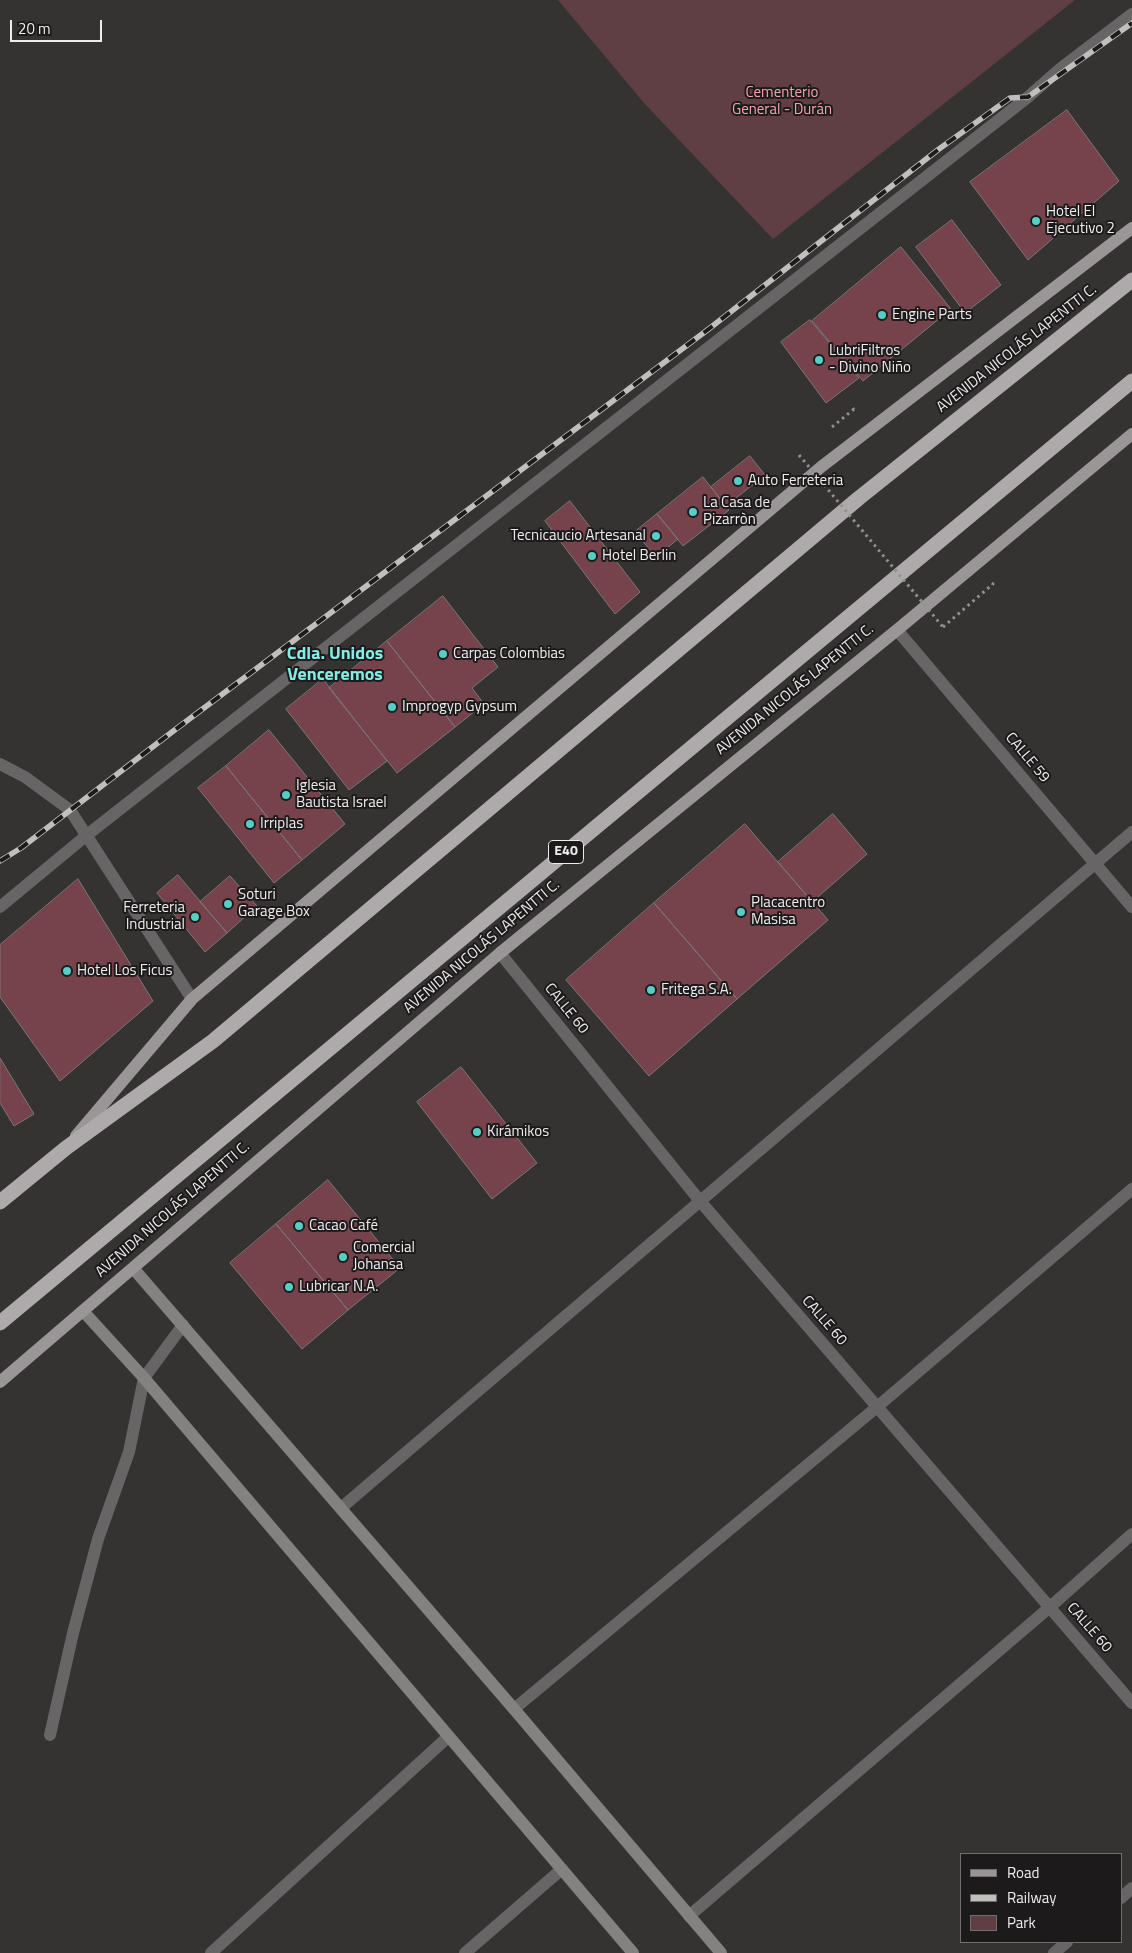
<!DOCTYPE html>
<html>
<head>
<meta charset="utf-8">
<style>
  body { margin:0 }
  #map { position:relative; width:1132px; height:1953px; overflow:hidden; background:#353232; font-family:"Titillium Web",sans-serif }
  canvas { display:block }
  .legend { position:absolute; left:960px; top:1853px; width:162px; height:90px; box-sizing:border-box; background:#1c1a1a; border:1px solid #706e6e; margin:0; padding:6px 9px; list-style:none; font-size:15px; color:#efeced }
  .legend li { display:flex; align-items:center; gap:10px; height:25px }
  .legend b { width:25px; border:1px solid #706e6e }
  .scale { position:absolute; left:10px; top:20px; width:92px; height:22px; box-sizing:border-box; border:2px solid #efeced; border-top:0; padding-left:6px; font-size:15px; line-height:18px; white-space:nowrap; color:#efeced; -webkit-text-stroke:4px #1c1a1a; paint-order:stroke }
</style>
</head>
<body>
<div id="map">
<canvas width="1132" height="1953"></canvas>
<ul class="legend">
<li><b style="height:6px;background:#9a9697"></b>Road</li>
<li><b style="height:6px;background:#c1bebe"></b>Railway</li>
<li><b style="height:14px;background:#603f44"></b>Park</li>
</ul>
<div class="scale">20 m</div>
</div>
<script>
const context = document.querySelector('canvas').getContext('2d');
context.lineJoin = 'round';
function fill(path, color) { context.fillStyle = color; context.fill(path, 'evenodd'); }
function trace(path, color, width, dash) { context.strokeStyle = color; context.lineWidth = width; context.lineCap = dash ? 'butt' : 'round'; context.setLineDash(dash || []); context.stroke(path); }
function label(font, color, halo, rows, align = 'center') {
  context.font = font + ' "Titillium Web",sans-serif'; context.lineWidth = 4; context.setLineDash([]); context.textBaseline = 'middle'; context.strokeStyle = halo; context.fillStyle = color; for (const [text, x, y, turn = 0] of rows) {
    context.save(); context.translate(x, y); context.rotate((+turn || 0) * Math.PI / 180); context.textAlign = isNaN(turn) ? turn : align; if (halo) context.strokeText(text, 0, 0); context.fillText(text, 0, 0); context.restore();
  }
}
fill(new Path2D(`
  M558,0H1075L773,239L644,103Z`), '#603f44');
const building = new Path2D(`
  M1067,110L1119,181L1028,260L970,182Z
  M952,220L1001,285L965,313L916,247Z
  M901,247L951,309L863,381L812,321Z
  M810,320L859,378L826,403L781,342Z
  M750,456L765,475L726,506L711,487Z
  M703,477L729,510L683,546L657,514Z
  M570,501L640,592L615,614L545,521Z
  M657,514L678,539L656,557L635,532Z
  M443,596L498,667L472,688L484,704L455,727L387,641Z
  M387,641L455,727L397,773L329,688Z
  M323,679L387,761L349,790L286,709Z
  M269,730L345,824L302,860L226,766Z
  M226,766L302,860L274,883L198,788Z
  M833,814L867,854L812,902L778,862Z
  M745,824L828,920L737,999L654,903Z
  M178,875L227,933L205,952L157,893Z
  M230,876L257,906L227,933L200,902Z
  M78,879L153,1001L60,1081L0,997V945Z
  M654,903L737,999L649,1076L566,980Z
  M0,1058L34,1114L14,1126L0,1103Z
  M461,1067L537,1163L492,1199L417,1102Z
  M328,1180L400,1268L348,1310L276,1224Z
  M276,1224L348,1310L302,1349L230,1263Z`);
fill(building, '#76424b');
trace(building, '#7b7777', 1);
trace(new Path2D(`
  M832,427L854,409L856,412
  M943,627L993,584L991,582`), '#939090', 3, [2.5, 4]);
trace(new Path2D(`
  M0,764L25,777L70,810L192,999
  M50,1735L73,1633L98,1539L129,1452L144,1378L183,1325`), '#676565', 12);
trace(new Path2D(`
  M897,630L1132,907
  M0,907L87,835L1028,97L1061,68L1132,14
  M500,953L700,1201L1132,1703
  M341,1508L1132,832
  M514,1709L877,1407L1132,1189
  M1121,1898L1132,1888
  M689,1916L1050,1607L1132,1534
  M211,1953L448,1737
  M465,1953L562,1869
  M1054,1953L1067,1942`), '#676565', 12);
trace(new Path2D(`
  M133,1268L514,1709L721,1953
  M83,1311L144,1378L633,1953`), '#848181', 12);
trace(new Path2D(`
  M76,1136L192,999L821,467L1132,228
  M0,1382L500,953L897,630L1132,434`), '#9a9697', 12);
trace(new Path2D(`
  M0,1202L66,1148L213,1041L859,498L1132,280
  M0,1323L1132,381`), '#aea9aa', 15);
const rail = new Path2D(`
  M0,861L21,848L172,732L710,328L939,149L1010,98L1028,97L1132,23`);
trace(rail, '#c1bebe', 5.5);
trace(rail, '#1c1a1a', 4, [11]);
trace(new Path2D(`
  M799,455L943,627`), '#939090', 3, [2.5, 4]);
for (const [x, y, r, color] of [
  [1036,221,5,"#55cec5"],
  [882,315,5,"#55cec5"],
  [819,360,5,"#55cec5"],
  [738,481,5,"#55cec5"],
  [693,512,5,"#55cec5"],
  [656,536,5,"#55cec5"],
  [592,556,5,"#55cec5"],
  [443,654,5,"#55cec5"],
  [392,707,5,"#55cec5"],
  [286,795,5,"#55cec5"],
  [250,824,5,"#55cec5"],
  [228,904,5,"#55cec5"],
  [741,912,5,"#55cec5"],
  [195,917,5,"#55cec5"],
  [67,971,5,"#55cec5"],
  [651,990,5,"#55cec5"],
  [477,1132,5,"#55cec5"],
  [299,1226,5,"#55cec5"],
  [343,1257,5,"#55cec5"],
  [289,1287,5,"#55cec5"]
]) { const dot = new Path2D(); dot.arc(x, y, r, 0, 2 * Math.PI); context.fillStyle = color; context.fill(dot); trace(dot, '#1c1a1a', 2); }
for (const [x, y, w] of [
  [566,852,35]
]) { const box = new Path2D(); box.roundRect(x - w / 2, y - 11.5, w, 23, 4); context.fillStyle = '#1c1a1a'; context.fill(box); trace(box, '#efeced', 1); }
label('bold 14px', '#efeced', null, [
  ["E40",566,852]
]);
label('15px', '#f8a2b0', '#1c1a1a', [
  ["Cementerio",782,93],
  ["General - Durán",782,110]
]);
label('15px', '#efeced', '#1c1a1a', [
  ["Hotel El",1046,212],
  ["Ejecutivo 2",1046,229],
  ["Engine Parts",892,315],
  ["LubriFiltros",829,351],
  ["- Divino Niño",829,368],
  ["Auto Ferreteria",748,481],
  ["La Casa de",703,503],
  ["Pizarròn",703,520],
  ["Tecnicaucio Artesanal",646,536,"right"],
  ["Hotel Berlin",602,556],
  ["Carpas Colombias",453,654],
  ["Improgyp Gypsum",402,707],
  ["Iglesia",296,786],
  ["Bautista Israel",296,803],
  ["Irriplas",260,824],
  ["Soturi",238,895],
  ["Garage Box",238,912],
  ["Placacentro",751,903],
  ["Masisa",751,920],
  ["Ferreteria",185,908,"right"],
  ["Industrial",185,925,"right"],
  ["Hotel Los Ficus",77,971],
  ["Fritega S.A.",661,990],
  ["Kirámikos",487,1132],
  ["Cacao Café",309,1226],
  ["Comercial",353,1248],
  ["Johansa",353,1265],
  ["Lubricar N.A.",299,1287]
], 'left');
label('15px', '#efeced', '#1c1a1a', [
  ["AVENIDA NICOLÁS LAPENTTI C.",1017,349,-38],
  ["AVENIDA NICOLÁS LAPENTTI C.",795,690,-39],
  ["CALLE 59",1027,758,50],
  ["AVENIDA NICOLÁS LAPENTTI C.",482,947,-40],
  ["CALLE 60",566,1009,51],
  ["AVENIDA NICOLÁS LAPENTTI C.",173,1210,-41],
  ["CALLE 60",824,1321,49],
  ["CALLE 60",1089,1628,49]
]);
label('bold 18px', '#83ede5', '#1c1a1a', [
  ["Cdla. Unidos",335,655],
  ["Venceremos",335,676]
]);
</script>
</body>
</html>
